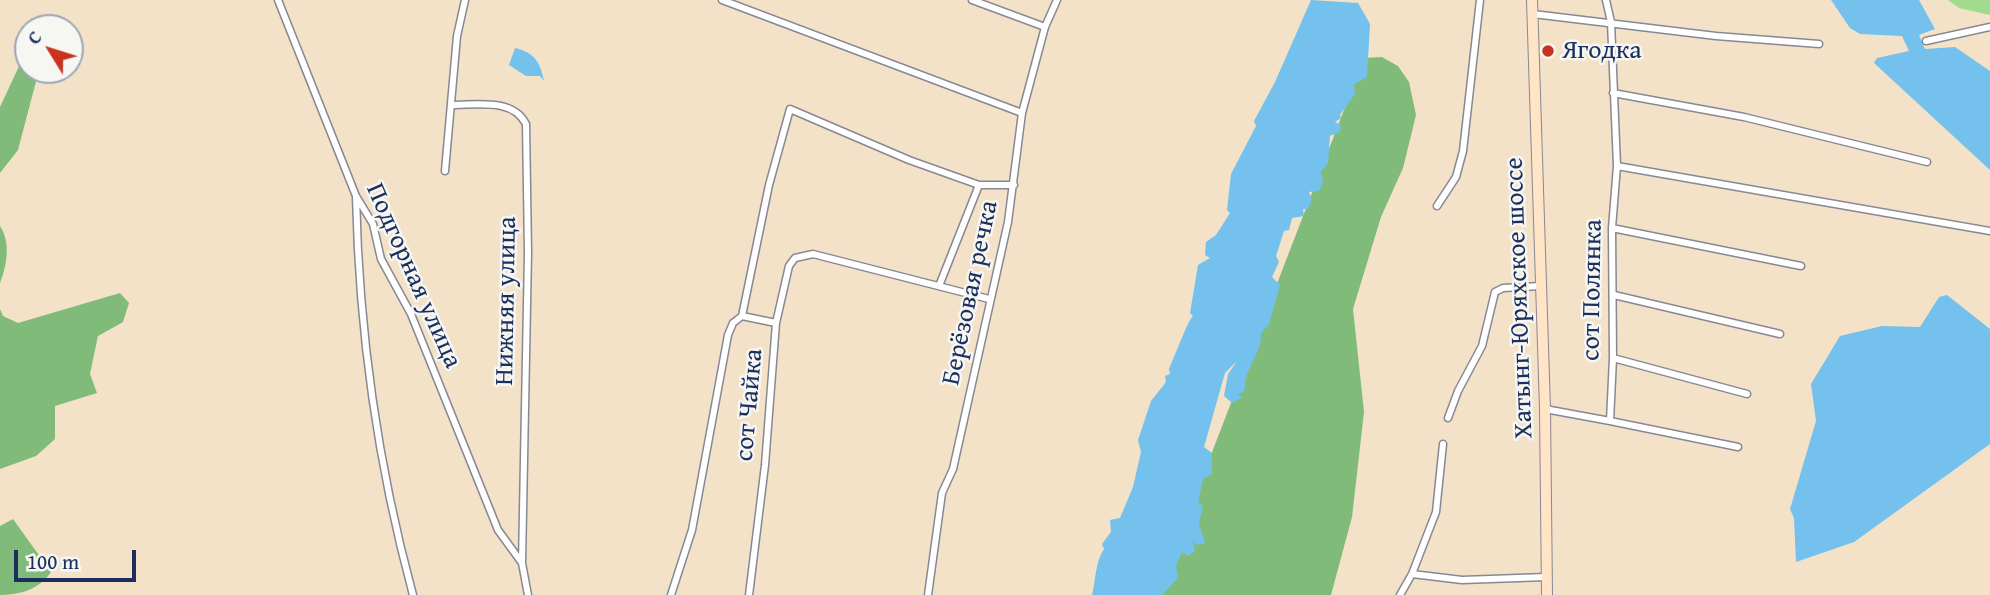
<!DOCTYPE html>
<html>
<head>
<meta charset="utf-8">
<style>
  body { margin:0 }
  #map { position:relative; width:1990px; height:595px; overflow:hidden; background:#f3e1c8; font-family:"Gentium Book Plus",serif }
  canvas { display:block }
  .north { position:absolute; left:14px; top:14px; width:70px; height:70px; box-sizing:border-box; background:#f6f6f2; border:2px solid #9ea6b7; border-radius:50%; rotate:308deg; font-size:19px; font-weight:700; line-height:28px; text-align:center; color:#1b2f5e }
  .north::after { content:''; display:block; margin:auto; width:24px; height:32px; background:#c8321e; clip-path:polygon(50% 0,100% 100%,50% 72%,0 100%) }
  .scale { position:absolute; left:14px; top:550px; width:122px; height:32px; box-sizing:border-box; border:4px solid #1b2f5e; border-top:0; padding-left:9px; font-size:21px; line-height:24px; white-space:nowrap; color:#1b2f5e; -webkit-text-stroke:5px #f6f6f2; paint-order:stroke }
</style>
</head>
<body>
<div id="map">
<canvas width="1990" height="595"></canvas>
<div class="north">С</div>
<div class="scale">100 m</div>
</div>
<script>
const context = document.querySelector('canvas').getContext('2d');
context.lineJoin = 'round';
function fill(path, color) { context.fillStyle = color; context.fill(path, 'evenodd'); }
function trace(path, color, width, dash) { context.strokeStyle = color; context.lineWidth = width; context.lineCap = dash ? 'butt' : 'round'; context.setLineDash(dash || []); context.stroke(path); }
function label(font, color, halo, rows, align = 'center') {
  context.font = font + ' "Gentium Book Plus",serif'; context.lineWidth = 5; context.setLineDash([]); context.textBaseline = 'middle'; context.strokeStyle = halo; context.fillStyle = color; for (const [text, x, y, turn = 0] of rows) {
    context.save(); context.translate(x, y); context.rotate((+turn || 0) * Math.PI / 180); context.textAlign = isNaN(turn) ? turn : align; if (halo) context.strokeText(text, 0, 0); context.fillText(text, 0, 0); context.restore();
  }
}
fill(new Path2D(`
  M1948,0H1990V15L1959,8Z`), '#a0db8e');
fill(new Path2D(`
  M28,47V70H39L18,150L0,173V107Z
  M1382,57L1398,66L1409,82L1416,115L1403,168L1381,217L1353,309L1364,412L1352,517L1331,595H1157L1364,58Z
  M0,226C11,243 7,265 0,283Z
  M120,293L129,303L123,322L98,336L90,374L97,393L55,406V439L36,456L0,469V309L3,316L18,323Z
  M13,519L51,572C40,589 20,595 0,595V526Z`), '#80bb79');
fill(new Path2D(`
  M1311,0L1358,3L1370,24L1367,77L1354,84L1355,94L1340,115L1341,118L1335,122L1341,125L1340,132L1330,136L1328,163L1321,172L1323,183L1319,191L1309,192L1312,199L1308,209H1303L1304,216L1292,218L1289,230L1284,231L1276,256L1279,262L1272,277L1280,285L1269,324L1261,333C1263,353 1243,369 1245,390L1238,395L1243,397L1232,403L1224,396L1228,374L1237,361L1225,373L1204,447L1212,453V474L1203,479L1198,503L1203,505L1199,524L1205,543L1196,545L1193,540L1195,551L1188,556L1182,552L1176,566L1178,578L1162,595H1092C1096,579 1095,563 1104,549L1102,544L1111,532L1110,520L1120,518L1133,487L1141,452L1138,440L1151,401L1166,382L1165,376L1170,374L1169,369C1174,358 1188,320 1193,316L1190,313L1198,265L1210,258L1205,255L1206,242L1216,235L1230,213L1227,210L1231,174L1256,126L1254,121L1275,82Z
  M1831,0H1919L1935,29L1919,35L1925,49L1955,47L1990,71V170L1874,63L1877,58L1909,51L1902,36L1860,34L1850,28Z
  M515,48C535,53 540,62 544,81L540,76H526L509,65Z
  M1947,295L1990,329V444L1854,542L1796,562L1794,518L1790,509L1816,421L1811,384L1840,336L1882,326L1920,327L1939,297Z`), '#74c1ee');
const street = new Path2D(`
  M278,0L356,196L373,224L381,259L411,314L498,530L522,563
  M722,0L1022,113
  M972,0L1045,27
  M1533,14L1716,36L1819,44
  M1926,41L1990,27
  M1613,93L1744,117L1927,162
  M451,105C478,105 513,98 526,124L528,253L522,563L528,595
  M1617,166L1990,231
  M445,171L457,36L465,0
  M356,197C359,331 378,466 413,595
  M1437,206L1456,177L1463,151L1480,0
  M1612,228L1801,266
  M939,286L979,185
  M1614,295L1780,334
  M742,316L776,323
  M1613,358L1747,394
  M1545,409L1610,421L1613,358L1612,228L1617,166L1611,22L1606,0
  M1448,418L1458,391L1482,346L1495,292L1503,288L1541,286
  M1610,421L1738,447
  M1412,574L1436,512L1443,444
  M671,595L692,530L728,335L733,323L742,316L769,185L790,109L909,160L979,185H1014
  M749,595L765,465L776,323L789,266L795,258L813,254L989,299
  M928,595L942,493L953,469L1008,222L1022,113L1045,27L1057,0
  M1400,595L1412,574L1462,580L1546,577`);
const secondary = new Path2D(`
  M1532,0L1545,409L1547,595`);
trace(street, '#878893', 9);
trace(secondary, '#878893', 12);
trace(street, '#fff', 6);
trace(secondary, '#ffe4c6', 10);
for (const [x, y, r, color] of [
  [1548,51,7,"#c8321e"]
]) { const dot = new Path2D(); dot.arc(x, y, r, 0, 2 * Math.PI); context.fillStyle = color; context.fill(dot); trace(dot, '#f6f6f2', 2.5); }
label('26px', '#1b2f5e', '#f6f6f2', [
  ["Ягодка",1562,51]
], 'left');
label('26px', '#1b2f5e', '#f6f6f2', [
  ["Подгорная улица",413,276,66],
  ["сот Полянка",1593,290,-89],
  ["Берёзовая речка",971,293,-78],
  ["Хатынг-Юряхское шоссе",1520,298,-92],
  ["Нижняя улица",507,301,-89],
  ["сот Чайка",750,405,-85]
]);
</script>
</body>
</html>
